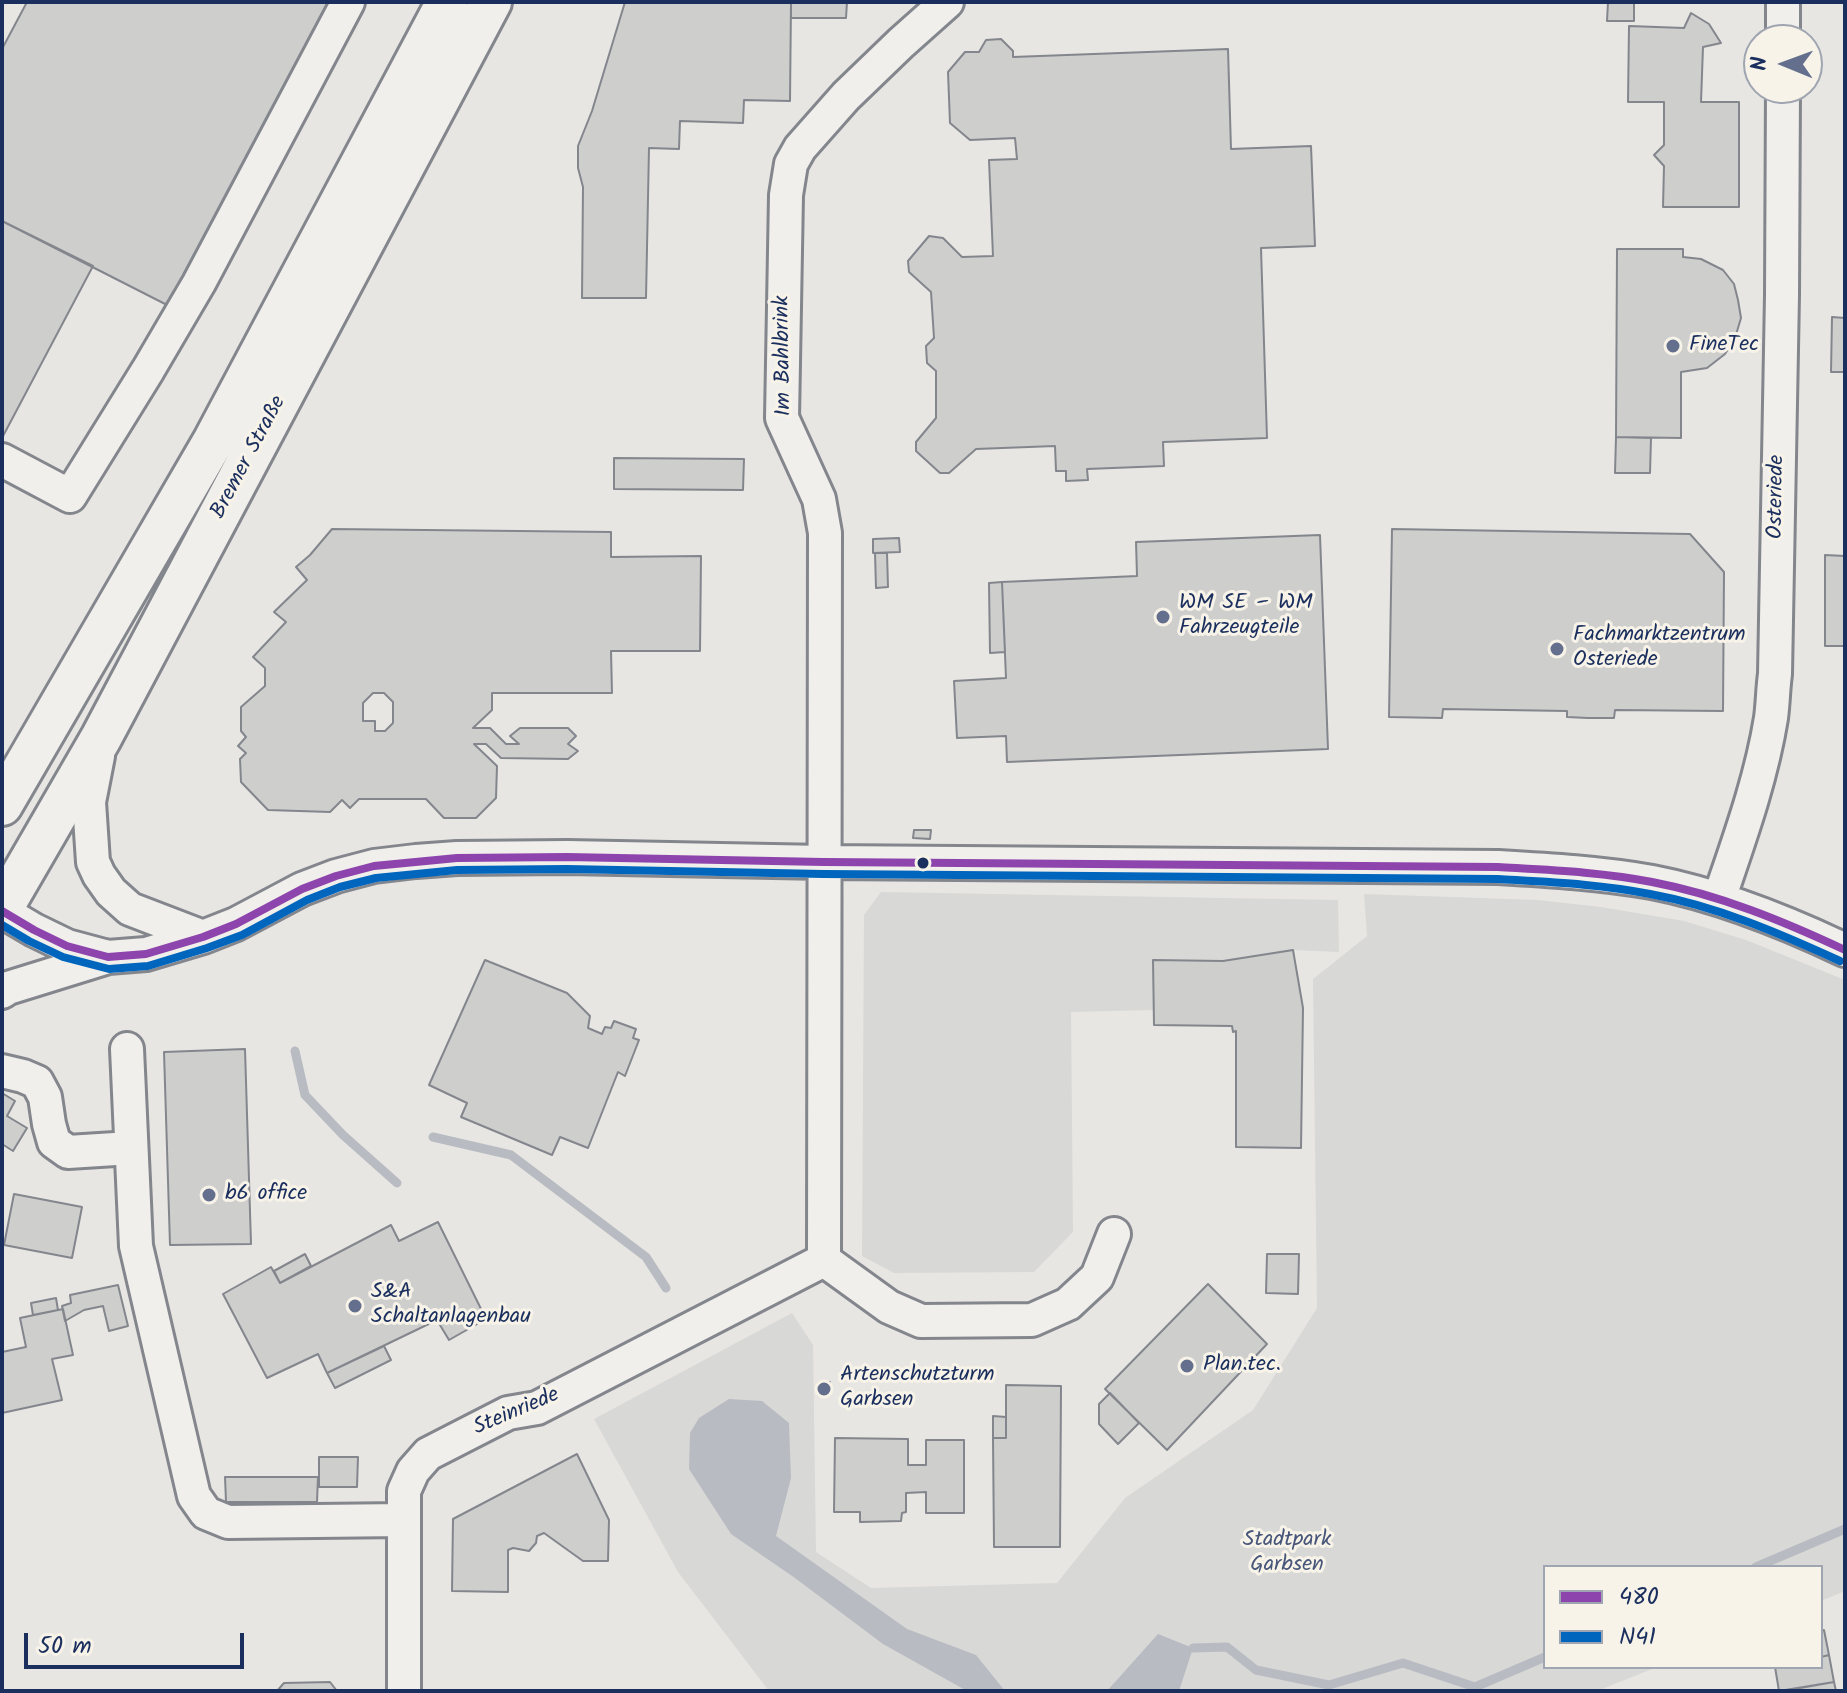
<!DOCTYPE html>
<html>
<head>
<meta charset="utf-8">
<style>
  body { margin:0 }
  #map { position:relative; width:1847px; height:1693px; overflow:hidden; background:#e8e6e2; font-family:Kalam,sans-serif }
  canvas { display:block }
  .frame { position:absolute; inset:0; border:4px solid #1b2f5e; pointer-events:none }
  .legend { position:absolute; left:1543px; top:1565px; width:280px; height:104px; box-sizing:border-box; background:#f7f3e8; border:2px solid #9fa5b1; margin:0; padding:10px 14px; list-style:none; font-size:24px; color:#1b2f5e }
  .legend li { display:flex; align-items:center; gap:16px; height:40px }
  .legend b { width:40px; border:2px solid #9fa5b1 }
  .north { position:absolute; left:1743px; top:24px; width:80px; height:80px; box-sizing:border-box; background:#f7f3e8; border:2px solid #9fa5b1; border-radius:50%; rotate:271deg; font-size:22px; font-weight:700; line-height:32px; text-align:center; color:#1b2f5e }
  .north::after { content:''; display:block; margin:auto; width:28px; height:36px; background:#636f8c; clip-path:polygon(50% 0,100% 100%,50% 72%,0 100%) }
  .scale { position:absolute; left:24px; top:1633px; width:220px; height:36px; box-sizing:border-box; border:4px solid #1b2f5e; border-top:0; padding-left:10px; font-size:24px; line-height:28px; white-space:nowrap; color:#1b2f5e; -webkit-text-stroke:6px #f7f3e8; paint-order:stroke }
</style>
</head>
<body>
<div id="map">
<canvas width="1847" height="1693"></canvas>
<div class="frame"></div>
<ul class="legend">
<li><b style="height:10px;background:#8e44ad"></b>480</li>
<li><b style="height:10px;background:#0065bd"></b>N41</li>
</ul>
<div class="north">N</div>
<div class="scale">50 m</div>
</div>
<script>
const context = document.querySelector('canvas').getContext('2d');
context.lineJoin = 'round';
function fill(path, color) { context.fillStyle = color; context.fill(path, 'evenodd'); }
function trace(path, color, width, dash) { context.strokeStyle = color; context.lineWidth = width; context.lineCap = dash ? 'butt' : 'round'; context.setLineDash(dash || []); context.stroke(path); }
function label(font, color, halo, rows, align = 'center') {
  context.font = font + ' Kalam,sans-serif'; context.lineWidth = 6; context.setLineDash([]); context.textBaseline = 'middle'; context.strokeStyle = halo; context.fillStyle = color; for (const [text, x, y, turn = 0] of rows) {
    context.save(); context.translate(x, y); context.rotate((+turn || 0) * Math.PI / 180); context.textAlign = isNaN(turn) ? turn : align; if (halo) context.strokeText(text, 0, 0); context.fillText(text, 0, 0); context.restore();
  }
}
fill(new Path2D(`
  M881,892L1338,900L1339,952L1293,950L1223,961L1154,1010L1071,1012L1073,1232L1034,1272L894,1273L862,1256L864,915Z
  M1364,894L1538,900L1601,907L1684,921L1746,940L1845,980V1591L1821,1601V1567H1545V1667H1657L1597,1691H769L678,1572L594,1419L792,1313L813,1345L816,1552L871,1588L1057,1583L1125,1498L1253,1410L1317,1308L1313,979L1367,936Z`), '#d8d8d6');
fill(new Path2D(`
  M729,1399L762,1401L789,1423L791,1478L776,1536L907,1629L976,1655L1005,1691H967L883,1644L795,1578L731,1534L689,1469L690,1433L699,1418Z
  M1158,1634L1193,1648L1179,1691H1107Z`), '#b8bbc2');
trace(new Path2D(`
  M295,1051L305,1095L343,1135L397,1183
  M433,1137L511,1155L646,1257L666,1288
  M1756,1567L1845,1529
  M1193,1648L1227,1647L1256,1670L1329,1685L1403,1663L1475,1687L1545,1657`), '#b8bbc2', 9);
const building = new Path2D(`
  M27,2H329L171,307L2,221V49Z
  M625,2H791L790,101L744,100L743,123L680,121L679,149L649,148L646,298H582L583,187L578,168V146L592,111Z
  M791,2H847L846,18H791Z
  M1608,2H1634V21H1607Z
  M1691,13L1709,24L1721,43L1703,47L1701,102H1739V207H1663L1664,166L1654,155L1664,145V102H1628L1629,26L1684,28Z
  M1001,39L1013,51V57L1228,49L1231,149L1311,146L1315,246L1261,248L1267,438L1163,442L1164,466L1087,469L1088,480L1066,481V471H1056L1055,446L976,449L949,473H940L916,451V442L936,418V371L927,363L926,346L934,338L931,292L909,272L908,261L929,236L943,238L962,257L993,256L989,160L1017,159L1015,138L970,140L950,123L948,72L965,52H979L986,40Z
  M2,221L93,266L2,438Z
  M1617,249H1683V257L1701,259L1723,270L1734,284L1738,300L1741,318L1735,338L1725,354L1707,368L1681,372V438L1616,437Z
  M1832,317L1845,318V372H1831Z
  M1616,437L1651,438L1650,473H1615Z
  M614,458L744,459L743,490L614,489Z
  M332,529L611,532V557L701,556L700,651H611L612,693H492V710L473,728H490L506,744H519L510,736L520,728H568L576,736L568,744L578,751L568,759L501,758L486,744H474L497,766L496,798L476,818H444L426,799H359L350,808L342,800L330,812L268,810L241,782L240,759L246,753L238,746L246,737L241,731V707L265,686V668L253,657L286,622L274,612L307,580L296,567L310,555ZM373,693H384L393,702V723L385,731H375V721H363V703Z
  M1392,529L1690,534L1724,572L1723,711L1615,710L1614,718H1588L1567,717V711L1443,709L1442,718L1389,717Z
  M1320,535L1328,749L1007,762L1006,736L957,738L954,681L1006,678L1002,582L1137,576L1136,542Z
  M899,538L900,552L873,553V539Z
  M875,553H887L888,587L876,588Z
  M1825,555L1845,556V646H1825Z
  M1002,582L1005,652L990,653L989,583Z
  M914,830H931L930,839L913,838Z
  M1293,950L1303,1008L1301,1148L1236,1147V1031L1233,1032L1232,1026L1154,1025L1153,960L1223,961Z
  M485,960L567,993L590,1016L588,1028L602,1034L605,1027L611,1028L614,1021L636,1029L633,1038L639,1040L625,1076L618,1072L588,1148L560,1137L552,1155L461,1117L467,1103L429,1085Z
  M245,1049L251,1244L170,1245L164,1052Z
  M2,1093L15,1101L7,1116L27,1128L13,1151L2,1144Z
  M14,1194L82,1207L72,1258L4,1245Z
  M438,1222L486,1319L449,1340L437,1320L327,1373L318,1354L267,1378L223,1294L271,1267L280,1283L391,1225L399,1241Z
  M305,1254L311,1266L280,1283L274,1271Z
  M1267,1254H1299L1298,1294L1266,1293Z
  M1208,1284L1267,1344L1167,1450L1105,1389Z
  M118,1285L128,1326L109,1331L103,1306L84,1310L65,1321L62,1306L71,1303L70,1295Z
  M56,1298L58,1310L33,1315L31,1303Z
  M63,1309L73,1355L52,1359L62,1400L2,1413V1352L26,1347L20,1318Z
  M384,1346L391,1360L335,1388L327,1373Z
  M830,1382V1395H818V1383Z
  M1006,1385L1061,1386L1060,1547H994L993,1438H1006Z
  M1110,1393L1139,1423L1118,1444L1099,1424V1404Z
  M993,1416L1006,1417V1438H993Z
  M835,1438L908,1439V1465H926V1440H964V1513H926V1492L906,1493V1512L902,1513L901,1521L860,1522V1512H834Z
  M577,1454L609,1520L608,1561H583L544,1533L537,1536L536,1543L529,1551L513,1548L508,1550V1592L452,1591L453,1519Z
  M319,1457H358L357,1487H319Z
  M225,1477H318L317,1502H226Z
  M1824,1630L1829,1655L1821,1657V1631Z
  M1829,1655L1834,1682L1779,1691L1775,1667H1821V1657Z
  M330,1682L337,1691H277L284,1683Z
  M1834,1682L1836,1691H1783Z`);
fill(building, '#cececd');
trace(building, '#83868d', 2);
const minor = new Path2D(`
  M1783,40V2
  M2,460L70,496L148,370L199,283L348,2
  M98,756L89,802L93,862L99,875L111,892L130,909L203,937
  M1719,899C1739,840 1761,780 1771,718C1773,703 1773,688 1775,674L1782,295L1783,88
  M2,911L34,930L67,946L108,957L146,954L203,937L236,924L302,889L336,876L374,866L416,861L457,858L567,857L824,862L1498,867C1550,870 1601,873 1652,882C1719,895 1784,921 1845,950
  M2,992L8,988L108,957
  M127,1049L136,1246L194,1496L206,1513L228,1522L403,1520
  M2,1071L23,1076L37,1082L45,1097L49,1124L54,1142L68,1152L131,1148
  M824,1260L889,1307L921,1321L1032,1320L1068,1304L1097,1277L1114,1234
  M404,1691V1491L413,1471L428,1454L508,1413L537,1408L824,1260L825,533L819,499L782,418L786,195L791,164L800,148L846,96L901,43L947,2`);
const major = new Path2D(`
  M2,805L214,440L447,2
  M2,909L101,738L491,2`);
trace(minor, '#83868d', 38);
trace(major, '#83868d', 46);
trace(minor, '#f0efeb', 32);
trace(major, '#f0efeb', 40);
trace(new Path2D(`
  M2,911L34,930L67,946L108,957L146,954L203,937L236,924L302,889L336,876L374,866L457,858L567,857L824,862L1498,867C1549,870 1602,872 1652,882C1720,895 1783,921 1845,950`), '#8e44ad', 8);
trace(new Path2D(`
  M2,925L29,941L63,957L109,969L148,966L207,948L242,935L307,900L340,887L376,878L457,870L567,869L824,874L1498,879C1548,882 1600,884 1650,894C1716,906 1779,933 1840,961`), '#0065bd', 8);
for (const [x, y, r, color] of [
  [1673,346,8,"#636f8c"],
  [1163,617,8,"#636f8c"],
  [1557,649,8,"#636f8c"],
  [923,863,7,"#1b2f5e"],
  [209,1195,8,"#636f8c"],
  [355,1306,8,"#636f8c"],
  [1187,1366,8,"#636f8c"],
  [824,1389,8,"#636f8c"]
]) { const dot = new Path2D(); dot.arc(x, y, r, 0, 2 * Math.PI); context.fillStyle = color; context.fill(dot); trace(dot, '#f7f3e8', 3); }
label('22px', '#1b2f5e', '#f7f3e8', [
  ["FineTec",1689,346],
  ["WM SE – WM",1179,604],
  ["Fahrzeugteile",1179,629],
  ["Fachmarktzentrum",1573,636],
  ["Osteriede",1573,661],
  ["b6 office",225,1195],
  ["S&A",371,1293],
  ["Schaltanlagenbau",371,1318],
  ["Plan.tec.",1203,1366],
  ["Artenschutzturm",840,1376],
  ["Garbsen",840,1401]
], 'left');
label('22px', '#1b2f5e', '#f7f3e8', [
  ["Im Bahlbrink",785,356,-91],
  ["Bremer Straße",250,458,-62],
  ["Osteriede",1778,497,-89],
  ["Steinriede",517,1413,-23]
]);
label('22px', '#47567a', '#f7f3e8', [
  ["Stadtpark",1287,1541],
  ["Garbsen",1287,1566]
]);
</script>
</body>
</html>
